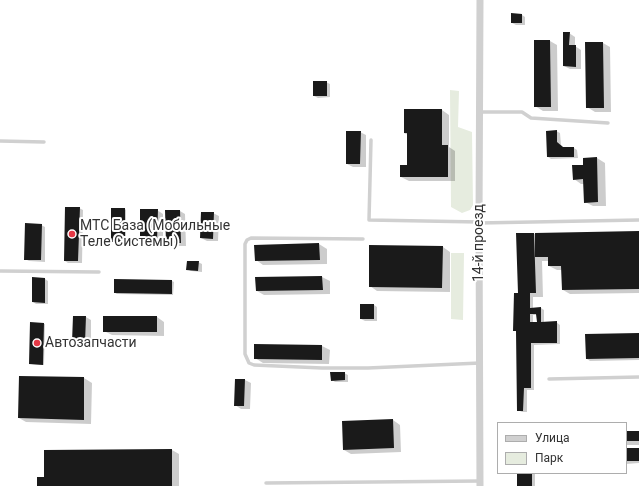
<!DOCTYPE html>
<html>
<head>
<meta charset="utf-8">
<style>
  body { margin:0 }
  #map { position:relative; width:639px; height:486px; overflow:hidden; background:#fff; font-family:Roboto,sans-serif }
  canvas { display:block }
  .legend { position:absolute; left:497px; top:422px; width:130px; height:52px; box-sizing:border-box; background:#fff; border:1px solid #adadad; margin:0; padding:5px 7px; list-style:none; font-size:12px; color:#333 }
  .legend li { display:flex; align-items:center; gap:8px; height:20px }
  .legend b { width:20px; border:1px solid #adadad }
</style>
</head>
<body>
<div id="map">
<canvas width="639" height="486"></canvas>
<ul class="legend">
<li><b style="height:5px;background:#d0d0d0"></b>Улица</li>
<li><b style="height:11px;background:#e6ecdf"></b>Парк</li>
</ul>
</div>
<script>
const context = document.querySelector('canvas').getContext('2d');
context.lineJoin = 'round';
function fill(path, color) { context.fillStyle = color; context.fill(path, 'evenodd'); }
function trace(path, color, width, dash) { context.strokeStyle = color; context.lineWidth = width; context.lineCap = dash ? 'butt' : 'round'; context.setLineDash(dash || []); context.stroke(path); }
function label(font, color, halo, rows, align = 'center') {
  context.font = font + ' Roboto,sans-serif'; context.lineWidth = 4; context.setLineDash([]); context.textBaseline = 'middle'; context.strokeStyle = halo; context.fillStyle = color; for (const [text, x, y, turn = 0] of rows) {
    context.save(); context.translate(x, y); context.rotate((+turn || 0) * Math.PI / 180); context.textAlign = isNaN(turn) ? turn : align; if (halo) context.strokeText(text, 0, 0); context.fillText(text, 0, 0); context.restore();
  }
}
fill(new Path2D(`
  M450,90L459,91L458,127L472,132L473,205L470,210L462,213L451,207Z
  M451,253H464L463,320L451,319Z`), '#e6ecdf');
fill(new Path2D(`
  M522,15L525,17V25H516L512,23Z
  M569,33L575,37V46L581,50V69H570L564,66Z
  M550,41L557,45L558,111H543L535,106Z
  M603,43L610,47L611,112H595L587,107Z
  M326,82L330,84V97L318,98L314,96Z
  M442,110L449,115V147L455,151V181H409L401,177L408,166V135L404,133Z
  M556,131L560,133L561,145L564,148H574L577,150L578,158L551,159L548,157Z
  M360,132L366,135V167H353L347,164Z
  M597,158L605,163L606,206H593L585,202V184H581L574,179L584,166Z
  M79,208L83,210L82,263H68L65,261Z
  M125,209L126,210V242H113L112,241Z
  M157,210L163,214V245H147L141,242Z
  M180,211L185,214L186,246H172L167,243Z
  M213,213L219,216L218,241H207L201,238Z
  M41,225L45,227V262L29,261L25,259Z
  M639,232V293L570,294L563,290L562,270H557L549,266V261H542L543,297H533V308H541L544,310V323L556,322L560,325V344L534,345V390H527V412H522L518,410L517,332L514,330L523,294L517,234ZM533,315H537L538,323H533Z
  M319,244L327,249V264L263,265L256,260L255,245Z
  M443,247L450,252V292L377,291L370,286Z
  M198,262L202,264V272L191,271L187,269Z
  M322,277L330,281V294L264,295L257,291Z
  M45,279L48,281V304H36L33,302Z
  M115,280L172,281L174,282L173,295L117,294L115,293Z
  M374,305L377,307V321H365L361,319Z
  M86,317L91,320V346L79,345L73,342Z
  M157,317L164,322V336L112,335L104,331Z
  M44,324H45L44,365L31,364H30Z
  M639,334V360L590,361L587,359Z
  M322,346L330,350L329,364L263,363L255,358Z
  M344,373L348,375V382H335L332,380Z
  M20,377L84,378L92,383L91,424L26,422L19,418Z
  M245,380L251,383L250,409H241L235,405Z
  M393,420L400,425L401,452L351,454L344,450Z
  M626,432H639V445H626Z
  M626,449H639V463L626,464Z
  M172,450L179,454V486H38Z
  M518,473H535V486H518Z`), '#0003');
fill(new Path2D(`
  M511,13L522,14V23H511Z
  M563,32H570L569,45H576V67L563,66Z
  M534,40H550L551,107H534Z
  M585,42H603L604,108H586Z
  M313,81H327V96H313Z
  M404,109H442V145H448V177H400V165H407V133H404Z
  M557,130V142L563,147H574V157H547L546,131Z
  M346,131H361L360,164H346Z
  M597,157L598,202L584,203L583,179L573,180L572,165H583V158Z
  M65,207H80L78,261H64Z
  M111,208H125V242H111Z
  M140,209H158L157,242H140Z
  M165,210H180L181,243H166Z
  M201,212H214L213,239L200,238Z
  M25,223L42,224L41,260H24Z
  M639,231V289L562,290L561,266H548V257H535V233Z
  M516,233H534L536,293H530V308L541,307V322L557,321V343H531V388H524L523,411H517L516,331H513L514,293H518ZM530,314H536L537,322H530Z
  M319,243L320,260L255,261L254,245Z
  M369,245L443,246L442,288L369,287Z
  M187,261H199L198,271L186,270Z
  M322,276L323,290L256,291L255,277Z
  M32,277L45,278V303L32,302Z
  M114,279L172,280V294L114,293Z
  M360,304H374V319H360Z
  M73,316H86L85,343L72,342Z
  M103,316H157V332H103Z
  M30,322L44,323L43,365L29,364Z
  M639,333V358L586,359L585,334Z
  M254,344L322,345V360L254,359Z
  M330,372H345V380L331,381Z
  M19,376L84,377V420L18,418Z
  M235,379H245L244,406H234Z
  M393,419L394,448L343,450L342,421Z
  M626,431H639V441H626Z
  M626,448H639V461H626Z
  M172,449V486H37V477H44V450Z
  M517,473H532V486H517Z`), '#1a1a1a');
trace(new Path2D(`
  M480,112H522L531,118L608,123
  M371,140L369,220L479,222
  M0,141L44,142
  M479,223L639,220
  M363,239L251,238L247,240L245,244V354L249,363L254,365L322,368H368L480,363
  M0,271L99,272
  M549,379L639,377
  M266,483L480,481`), '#d0d0d0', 3.5);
trace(new Path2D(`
  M480,486L479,223L480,0`), '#d0d0d0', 7);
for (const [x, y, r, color] of [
  [72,234,4,"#e63946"],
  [37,343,4,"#e63946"]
]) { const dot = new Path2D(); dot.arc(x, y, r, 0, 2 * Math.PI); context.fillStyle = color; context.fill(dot); trace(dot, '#fff', 1.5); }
label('14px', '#333', '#fff', [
  ["МТС База (Мобильные",80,226],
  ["Теле Системы)",80,242],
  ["Автозапчасти",45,343]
], 'left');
label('14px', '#333', '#fff', [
  ["14-й проезд",479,243,-90]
]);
</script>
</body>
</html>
